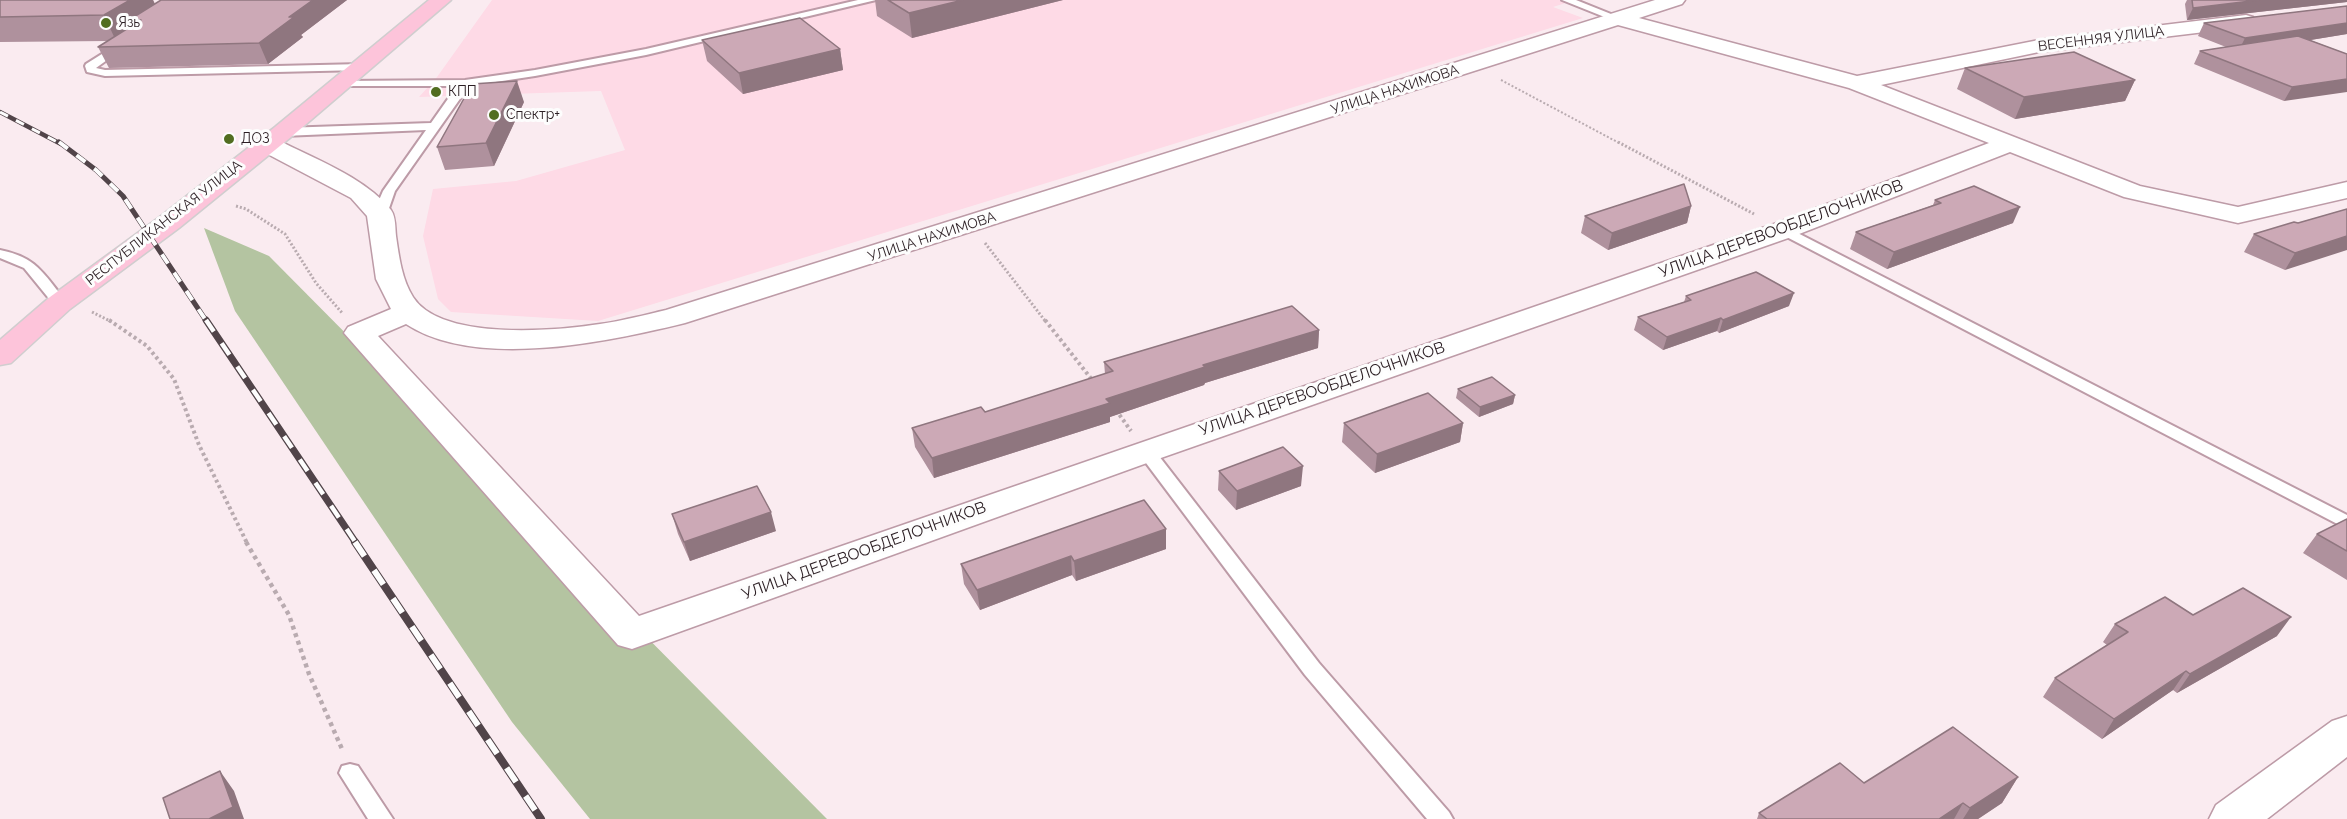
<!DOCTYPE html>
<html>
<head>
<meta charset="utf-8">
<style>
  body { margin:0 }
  canvas { display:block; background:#faebf0 }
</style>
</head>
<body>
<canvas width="2347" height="819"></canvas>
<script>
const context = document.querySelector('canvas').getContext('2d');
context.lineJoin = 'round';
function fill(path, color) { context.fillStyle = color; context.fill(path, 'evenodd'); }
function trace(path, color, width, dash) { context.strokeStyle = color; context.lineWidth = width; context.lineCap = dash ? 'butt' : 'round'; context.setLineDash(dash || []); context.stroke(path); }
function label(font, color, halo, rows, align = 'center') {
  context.font = font + ' Raleway,sans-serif'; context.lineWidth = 6; context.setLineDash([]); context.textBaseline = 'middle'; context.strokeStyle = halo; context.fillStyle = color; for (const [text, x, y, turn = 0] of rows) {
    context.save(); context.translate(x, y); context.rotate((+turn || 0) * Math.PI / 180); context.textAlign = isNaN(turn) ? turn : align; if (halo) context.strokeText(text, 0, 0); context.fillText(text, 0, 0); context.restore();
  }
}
fill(new Path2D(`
  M492,0H1575L1553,7L1583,18L598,321L451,312L438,299L423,236L433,189L516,181L625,150L601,91L419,97L437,77Z`), '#fedae6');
fill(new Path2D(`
  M204,228L269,256L827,819H590L512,722L235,311Z`), '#b4c4a1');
const service = new Path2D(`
  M858,0H876L646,55L535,76L469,86L395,191L387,214L380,218L373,214L383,191L426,130L283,136L277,132L283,128L431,123L457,86H338L336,84L342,81L465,80L535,70L646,49Z
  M1562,0H1576L1621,18L1612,20Z
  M121,42L125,43V47L96,68L105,70L362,64L367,67L362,70L105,76L87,72L85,66L86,64Z
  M1784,226L2347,515V529L1779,233L1777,230L1779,227Z
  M0,250C36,257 43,273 65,300L67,303L65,306H55L24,268L0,258Z
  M1146,446L1152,447L1319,663L1449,812L1453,819H1427L1305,675L1137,451L1140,447Z
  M350,764L358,766L393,819H368L339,773L342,766Z`);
const minor = new Path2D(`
  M1655,0H1685L1682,4L1639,18L1857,76L2039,40L2246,15L2253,17L2256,21L2253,25L2246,27L2039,52L1881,85L2140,186L2238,207L2347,182V198L2238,223L2124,197L2010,152L1794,236L1158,459L632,649L618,645L344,333L348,327L391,309L376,279L367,216L351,198L258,149L255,144L258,139L267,137L276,139C312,158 365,177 391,210C396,217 395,228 396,236C399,257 402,280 413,297C441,341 555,331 600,324C622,321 644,315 666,310ZM1618,25L1849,88L1989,143L1774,224L639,616L378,336L406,324C476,370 608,342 685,323Z
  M2347,716V757L2267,819H2209L2216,805L2332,721Z`);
const primary = new Path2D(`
  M429,0H451L291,137L179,228L70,309L11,363L0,365V340L50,297L161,216L275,127Z`);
trace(service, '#bd9ba7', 4);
trace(minor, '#bd9ba7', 3);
trace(primary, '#d0cecf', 3);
trace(new Path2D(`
  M1501,80L1621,144`), '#b9abb0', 2, [2, 2]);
trace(new Path2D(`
  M1618,142L1754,214
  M236,206L246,209L285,234L316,283L343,314
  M985,243L1046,322
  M92,312L112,322`), '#b9abb0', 3, [2, 2]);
trace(new Path2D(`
  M109,320L147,346L174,379L199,445L247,543
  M1045,320L1093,381
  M1116,410L1131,431`), '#b9abb0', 4, [3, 3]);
trace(new Path2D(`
  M246,542L289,615L309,674L342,749`), '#b9abb0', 4.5, [4, 4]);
fill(service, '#fff');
fill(minor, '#fff');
fill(primary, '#fdc4da');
const railFar3 = new Path2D(`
  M0,112L61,144`);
const railFar2 = new Path2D(`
  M59,142L96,170L123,196L207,322`);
const railFar1 = new Path2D(`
  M206,320L356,543`);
const rail = new Path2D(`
  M355,542L541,819`);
trace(railFar3, '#514449', 4.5);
trace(railFar2, '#514449', 5);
trace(railFar1, '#514449', 7);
trace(rail, '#514449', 8);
trace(railFar3, '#fdfdfd', 3, [9]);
trace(railFar2, '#fdfdfd', 4, [11]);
trace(railFar1, '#fdfdfd', 4.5, [14]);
trace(rail, '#fdfdfd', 6, [17]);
fill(new Path2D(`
  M0,0H153L155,4L161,0H347L301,35L303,37L268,64L109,68L98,47L108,41L0,42Z
  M875,0H1063L912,38L877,16Z
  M2187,0H2347V2L2187,20L2185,4Z
  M2347,6V34L2310,40L2347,54L2284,101L2194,64L2200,51L2226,47L2198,36L2204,23Z
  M702,40L840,49L843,70L743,94L707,61Z
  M1965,68L2135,80L2125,101L2015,119L1957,89Z
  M524,102L494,166L445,170L437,147Z
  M1935,200L2013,223L1887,269L1850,249L1856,232L1933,205Z
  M1691,206L1687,223L1608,250L1581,233L1585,216Z
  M2347,209L2285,270L2244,252L2254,234L2298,223Z
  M1686,296L1789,306L1719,333L1717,331L1663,350L1634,330L1638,317L1684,302Z
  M1319,330L1318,348L1205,383L1204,385L1110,417V422L934,478L915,447L912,428L985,412L1105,374L1104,362Z
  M1458,389L1515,395L1513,404L1479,417L1456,398Z
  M1344,423H1463L1460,442L1375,473L1342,442Z
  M1219,471L1301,486L1236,510L1218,490Z
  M672,514L776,531L690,561L678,534Z
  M2347,519V580L2303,553L2317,534Z
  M1166,529V549L1076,581L1072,575L980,610L964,584L961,564Z
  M2193,615L2277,636L2177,693L2173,690L2102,739L2043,697L2055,678L2107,645L2103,642L2115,624Z
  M2018,777L2002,803L1978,819H1757L1759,813L1864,783Z`), '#af919d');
fill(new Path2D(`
  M130,0H153L159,14L141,20H129L134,30L116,41L104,15Z
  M313,0H347L301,35L303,37L268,64L259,43L289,17Z
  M963,0H1063L912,38L909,13Z
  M2259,0H2347V2L2187,20L2193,8Z
  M2347,23V34L2238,52L2245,38Z
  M840,49L843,70L743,94L739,73Z
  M2347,79V92L2284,101L2292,87Z
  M2135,80L2125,101L2015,119L2024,97Z
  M517,81L524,102L494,166L486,143Z
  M1691,206L1687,223L1608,250L1612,233Z
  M2020,207L2013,223L1887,269L1894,252Z
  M2347,236V250L2285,270L2295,253Z
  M1794,293L1789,306L1719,333L1723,320Z
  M1721,318L1717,331L1663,350L1667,337Z
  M1319,330L1318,348L1205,383L1204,385L1110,417V422L934,478L932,458L1203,365Z
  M1515,395L1513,404L1479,417L1480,407Z
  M1463,423L1460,442L1375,473L1377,454Z
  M1303,466L1301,486L1236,510L1237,491Z
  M771,512L776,531L690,561L684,542Z
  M1166,529V549L1076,581L1074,561Z
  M1071,556L1072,575L980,610L977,590Z
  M2291,617L2277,636L2177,693L2190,674Z
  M2186,671L2173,690L2102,739L2114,719Z
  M220,771L234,791L244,819H209Z
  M2018,777L2002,803L1978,819H1963L1970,808Z
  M1963,803L1954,819H1939Z`), '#8f767f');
const building = new Path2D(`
  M0,0H130L104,15L0,17Z
  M161,0H313L289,17H294L259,43L98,47L141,20H129Z
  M888,0H963L909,13Z
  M2192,0H2259L2193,8Z
  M2347,6V23L2245,38L2204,23Z
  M800,18L840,49L739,73L702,40Z
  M2298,36L2347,54V79L2292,87L2200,51Z
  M2074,52L2135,80L2024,97L1965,68Z
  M517,81L486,143L437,147L472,84Z
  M1684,184L1691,206L1612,233L1585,216Z
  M1974,186L2020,207L1894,252L1856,232L1941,203L1935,200Z
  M2347,209V236L2295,253L2254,234L2294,222L2298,223Z
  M1756,272L1794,293L1723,320L1721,318L1667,337L1638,317L1691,300L1686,296Z
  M1292,306L1319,330L1203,365L1205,367L1106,399L1110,403L932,458L912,428L981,407L985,412L1113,371L1104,362Z
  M1492,377L1515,395L1480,407L1458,389Z
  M1428,393L1463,423L1377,454L1344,423Z
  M1283,447L1303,466L1237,491L1219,471Z
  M757,486L771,512L684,542L672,514Z
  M1144,500L1166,529L1074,561L1071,556L977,590L961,564Z
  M2347,519V551L2317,534Z
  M2243,588L2291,617L2190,674L2186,671L2114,719L2055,678L2128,632L2115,624L2165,597L2193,615Z
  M1953,727L2018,777L1970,808L1963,803L1939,819H1767L1759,813L1840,763L1864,783Z
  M220,771L233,807L209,819H170L163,798Z`);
fill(building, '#cca9b6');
trace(building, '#8f767f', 1.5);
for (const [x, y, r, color] of [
  [106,23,6,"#516d20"],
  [436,92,6,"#516d20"],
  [494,115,6,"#516d20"],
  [229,139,6,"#516d20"]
]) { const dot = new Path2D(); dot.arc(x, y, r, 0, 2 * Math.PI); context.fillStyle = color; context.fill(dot); trace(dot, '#fdfdfd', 2); }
label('14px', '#2b1e23', '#fdfdfd', [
  ["Язь",118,23],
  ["КПП",448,92],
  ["Спектр+",506,115],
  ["ДОЗ",241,139]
], 'left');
label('14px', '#2b1e23', '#fdfdfd', [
  ["ВЕСЕННЯЯ УЛИЦА",2101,39,-7],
  ["УЛИЦА НАХИМОВА",1395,90,-18],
  ["РЕСПУБЛИКАНСКАЯ УЛИЦА",164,223,-38],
  ["УЛИЦА НАХИМОВА",932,237,-18]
]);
label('16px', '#2b1e23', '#fdfdfd', [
  ["УЛИЦА ДЕРЕВООБДЕЛОЧНИКОВ",1781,229,-20],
  ["УЛИЦА ДЕРЕВООБДЕЛОЧНИКОВ",1322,389,-19],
  ["УЛИЦА ДЕРЕВООБДЕЛОЧНИКОВ",864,551,-20]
]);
</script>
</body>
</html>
